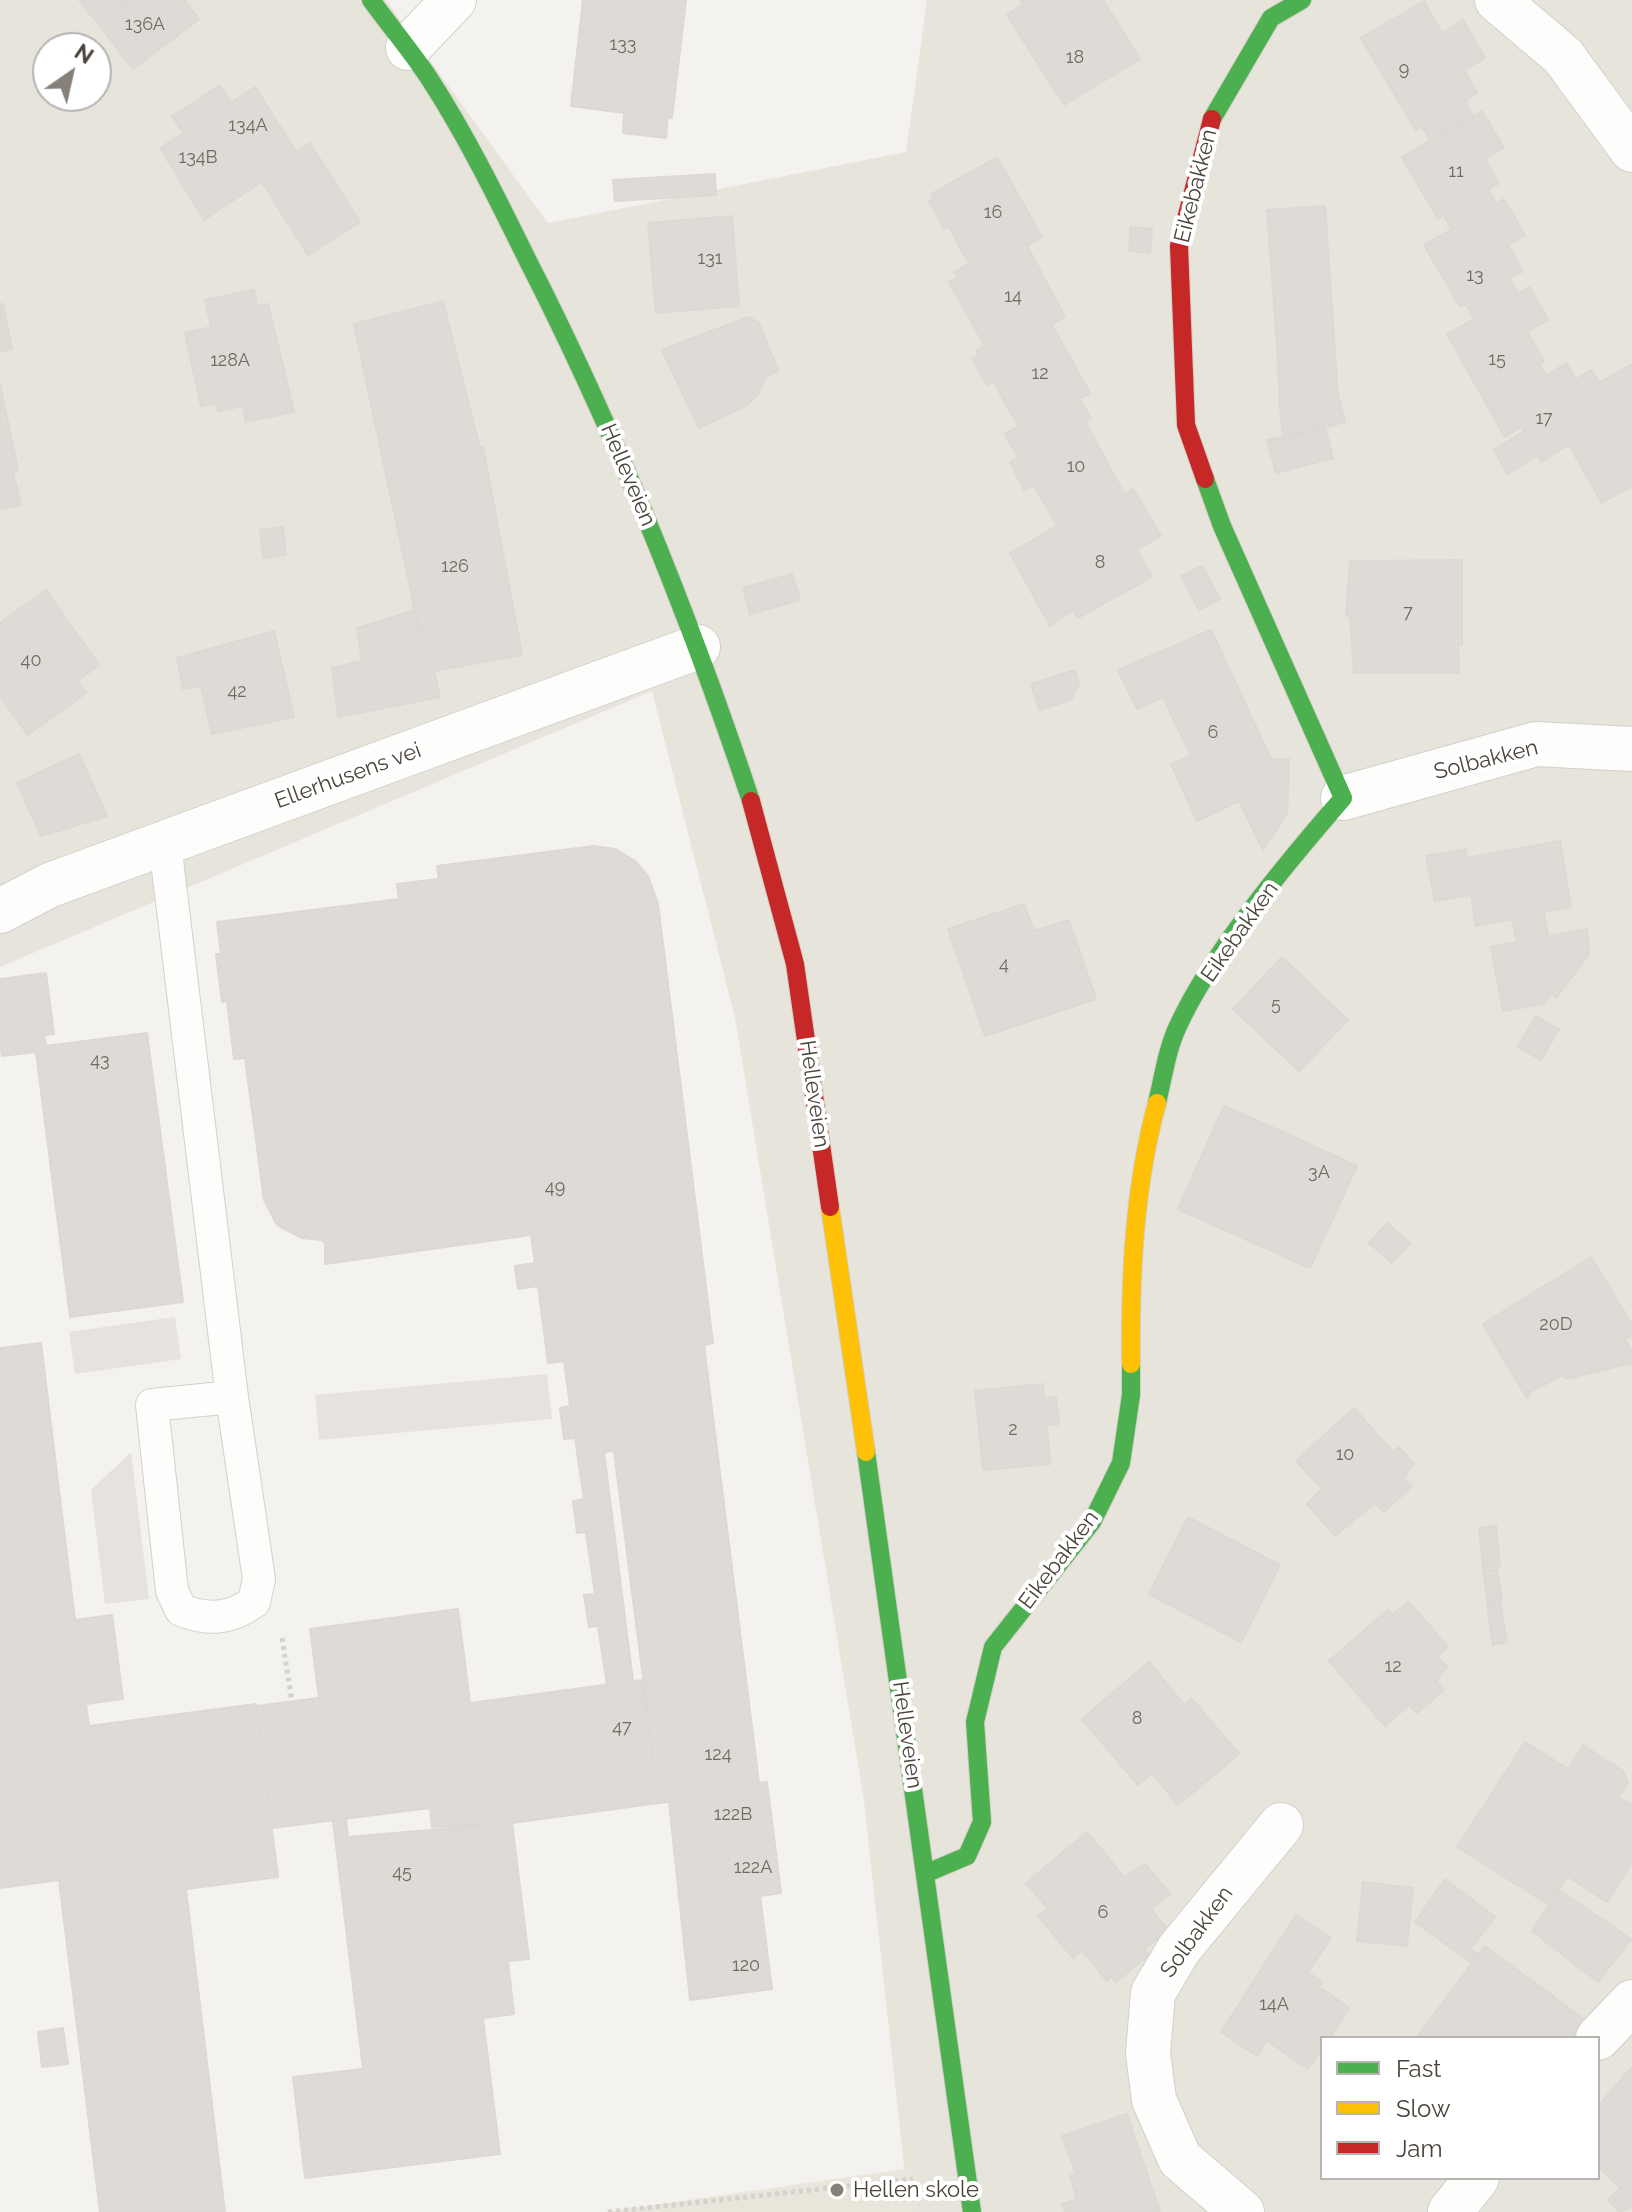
<!DOCTYPE html>
<html>
<head>
<meta charset="utf-8">
<style>
  body { margin:0 }
  #map { position:relative; width:1632px; height:2212px; overflow:hidden; background:#f4f2ee; font-family:Raleway,sans-serif }
  canvas { display:block }
  .legend { position:absolute; left:1320px; top:2036px; width:280px; height:144px; box-sizing:border-box; background:#fff; border:2px solid #b7b4b0; margin:0; padding:10px 14px; list-style:none; font-size:24px; color:#4b4439 }
  .legend li { display:flex; align-items:center; gap:16px; height:40px }
  .legend b { width:40px; border:2px solid #b7b4b0 }
  .north { position:absolute; left:32px; top:32px; width:80px; height:80px; box-sizing:border-box; background:#fff; border:2px solid #b7b4b0; border-radius:50%; rotate:34deg; font-size:22px; font-weight:700; line-height:32px; text-align:center; color:#4b4439 }
  .north::after { content:''; display:block; margin:auto; width:28px; height:36px; background:#868178; clip-path:polygon(50% 0,100% 100%,50% 72%,0 100%) }
</style>
</head>
<body>
<div id="map">
<canvas width="1632" height="2212"></canvas>
<ul class="legend">
<li><b style="height:10px;background:#4caf50"></b>Fast</li>
<li><b style="height:10px;background:#ffc107"></b>Slow</li>
<li><b style="height:10px;background:#c62828"></b>Jam</li>
</ul>
<div class="north">N</div>
</div>
<script>
const context = document.querySelector('canvas').getContext('2d');
context.lineJoin = 'round';
function fill(path, color) { context.fillStyle = color; context.fill(path, 'evenodd'); }
function trace(path, color, width, dash) { context.strokeStyle = color; context.lineWidth = width; context.lineCap = dash ? 'butt' : 'round'; context.setLineDash(dash || []); context.stroke(path); }
function label(font, color, halo, rows, align = 'center') {
  context.font = font + ' Raleway,sans-serif'; context.lineWidth = 8; context.setLineDash([]); context.textBaseline = 'middle'; context.strokeStyle = halo; context.fillStyle = color; for (const [text, x, y, turn = 0] of rows) {
    context.save(); context.translate(x, y); context.rotate((+turn || 0) * Math.PI / 180); context.textAlign = isNaN(turn) ? turn : align; if (halo) context.strokeText(text, 0, 0); context.fillText(text, 0, 0); context.restore();
  }
}
fill(new Path2D(`
  M0,0H386L548,223L906,152L927,0H1632V2212H909L864,1801L735,1018L652,691L0,967ZM48,48H96V96H48ZM1322,2038H1598V2178H1322Z`), '#e7e4dc');
fill(new Path2D(`
  M912,2168L918,2212H605Z`), '#eae5da');
fill(new Path2D(`
  M175,1317L181,1359L75,1374L69,1332Z
  M547,1374L552,1419L319,1440L315,1395Z
  M131,1452L149,1599L105,1604L91,1490Z`), '#e6e3df');
const building = new Path2D(`
  M79,0H130L98,24Z
  M130,0H184L199,19L133,69L98,24Z
  M583,0H686L672,118L668,117L666,138L623,133L624,113L571,106Z
  M1020,0H1103L1140,59L1064,105L1007,15L1023,4Z
  M1424,1L1442,33L1463,20L1485,58L1464,70L1477,93L1465,101L1473,115L1430,140L1422,126L1416,130L1361,38Z
  M220,85L231,103L255,87L300,158L252,188L196,101Z
  M196,101L252,188L204,220L160,148L183,133L172,116Z
  M1482,111L1504,148L1485,159L1499,183L1488,189L1496,204L1451,229L1444,215L1438,219L1402,157Z
  M310,143L360,222L308,255L262,182L300,158L296,151Z
  M997,157L1042,237L1028,246L1024,240L957,277L954,272L969,264L949,227L944,229L929,201L934,199L931,194Z
  M715,174L716,195L615,201L613,180Z
  M1504,199L1525,235L1508,245L1523,271L1510,278L1518,294L1474,318L1466,304L1460,307L1424,245Z
  M1325,206L1334,339L1277,344L1267,210Z
  M732,216L739,306L656,313L648,223Z
  M1131,227L1152,229L1150,253L1129,251Z
  M1024,240L1065,317L1051,324L1048,318L996,348L993,341L985,346L949,282Z
  M1530,287L1548,320L1527,332L1544,361L1539,364L1546,376L1491,412L1447,334Z
  M254,290L257,306L268,304L294,412L246,422L243,406L218,411L216,403L201,406L185,333L211,327L205,300Z
  M443,301L480,448L483,447L522,655L428,672L354,324Z
  M0,304H3L12,349L0,352Z
  M748,317L759,323L778,371L766,376L759,393L747,405L699,428L662,350Z
  M1048,318L1090,393L1021,431L993,381L987,385L972,359L979,355L976,351L993,341L996,348Z
  M1334,339L1338,395L1280,408L1277,344Z
  M1566,363L1602,423L1541,462L1538,455L1508,474L1494,450L1524,431L1521,427L1505,437L1491,412Z
  M1632,364V486L1602,503L1569,445L1602,423L1576,379L1592,370L1599,383Z
  M0,384L18,470L13,472L21,505L0,509Z
  M1338,395L1345,422L1283,439L1280,408Z
  M1079,399L1091,418L1085,421L1127,499L1062,535L1034,485L1024,490L1010,462L1018,458L1005,434L1018,427L1021,431Z
  M1325,427L1333,458L1276,473L1267,440Z
  M1133,489L1161,536L1137,549L1152,577L1078,618L1073,610L1050,626L1010,553L1057,526L1062,535L1127,499L1125,494Z
  M283,527L286,555L263,558L260,530Z
  M1462,560V645H1458L1459,673H1354L1350,615L1346,616L1350,561Z
  M1202,566L1220,599L1199,610L1181,576Z
  M792,574L800,600L750,614L743,588Z
  M46,590L99,665L77,681L86,693L28,735L0,696V623Z
  M415,605L428,672L434,671L440,697L338,717L332,668L362,661L357,628L413,611L412,606Z
  M1211,630L1271,759H1289L1287,814L1263,850L1239,801L1197,821L1171,764L1191,756L1163,697L1137,709L1118,670Z
  M274,631L294,717L212,734L201,686L183,689L177,658Z
  M1075,670L1079,684L1071,700L1039,710L1031,684Z
  M79,754L107,816L41,836L17,783Z
  M1560,841L1571,907L1544,912L1548,936L1517,943L1512,919L1476,926L1471,895L1435,901L1426,856L1465,849L1467,858Z
  M594,846L615,849L634,860L648,876L658,904L713,1343L704,1345L759,1783L767,1782L781,1893L760,1896L772,1989L690,2000L669,1802L659,1803L614,1451L604,1452L633,1681L607,1685L598,1626L589,1627L584,1595L595,1594L586,1532L577,1533L573,1501L584,1499L575,1438L564,1439L560,1408L570,1406L564,1361L548,1363L538,1286L518,1289L515,1266L535,1263L531,1235L325,1264V1243L321,1240L302,1238L277,1225L264,1200L245,1058L234,1059L227,1001L222,1002L216,954H221L217,922L399,899L397,884L439,879L437,866Z
  M1024,904L1034,931L1069,920L1096,999L985,1036L948,929Z
  M1587,929L1589,954L1556,998L1551,993L1544,1004L1503,1011L1491,947Z
  M1282,957L1348,1020L1299,1071L1233,1009Z
  M46,973L54,1034L44,1035L46,1046L147,1033L183,1302L70,1317L36,1052L2,1056L0,1041V979Z
  M1536,1016L1559,1029L1541,1060L1518,1047Z
  M1224,1106L1294,1137L1247,1240L1178,1209Z
  M1294,1137L1357,1166L1310,1268L1247,1240Z
  M1387,1223L1410,1243L1392,1263L1369,1243Z
  M1591,1257L1632,1324V1335L1625,1339L1632,1351V1363L1566,1379L1564,1375L1531,1391L1527,1398L1483,1324Z
  M41,1343L75,1620L112,1615L123,1699L86,1704L89,1726L256,1704L278,1877L186,1889L225,2212H100L59,1880L0,1888V1348Z
  M1043,1384L1044,1398L1056,1397L1059,1424L1047,1425L1050,1464L983,1470L975,1391Z
  M1354,1408L1393,1452L1399,1447L1414,1464L1403,1478L1412,1486L1384,1512L1375,1503L1335,1536L1307,1504L1322,1489L1296,1461Z
  M1188,1517L1280,1565L1241,1642L1149,1594Z
  M1496,1526L1500,1566L1483,1568L1479,1528Z
  M1497,1569L1502,1600L1488,1602L1483,1571Z
  M1409,1602L1448,1647L1437,1656L1447,1667L1436,1680L1444,1690L1417,1713L1409,1705L1385,1726L1329,1661L1388,1610L1392,1615Z
  M1500,1602L1507,1642L1493,1645L1487,1604Z
  M458,1609L470,1703L642,1680L659,1803L512,1823L432,1827L430,1808L272,1828L256,1706L319,1698L310,1629Z
  M1149,1662L1184,1705L1191,1698L1239,1754L1178,1805L1152,1773L1138,1785L1082,1719Z
  M1525,1742L1568,1769L1583,1745L1623,1771L1628,1782L1619,1797L1632,1805V1863L1607,1902L1567,1876L1549,1905L1457,1847Z
  M346,1819L348,1837L512,1823L529,1959L508,1961L514,2014L483,2018L500,2154L305,2178L293,2077L363,2069L333,1821Z
  M1087,1832L1124,1877L1145,1864L1170,1894L1151,1909L1168,1930L1144,1949L1149,1955L1116,1982L1111,1977L1107,1981L1082,1950L1073,1958L1038,1916L1048,1908L1026,1883Z
  M1445,1879L1495,1917L1471,1949L1477,1954L1470,1962L1415,1922Z
  M1363,1882L1413,1888L1407,1946L1357,1941Z
  M1559,1890L1631,1939L1598,1982L1532,1931Z
  M1296,1915L1331,1938L1308,1972L1322,1982L1319,1987L1350,2008L1329,2038H1322V2048L1308,2069L1267,2041L1257,2056L1221,2032Z
  M1485,1946L1585,2020L1572,2038H1416Z
  M63,2028L68,2064L42,2067L38,2032Z
  M1632,2067V2207L1620,2212L1608,2200L1620,2188L1598,2166V2106Z
  M1127,2114L1160,2212H1065L1062,2204L1077,2199L1070,2176L1076,2174L1062,2136Z`);
fill(building, '#dedbd6');
trace(building, '#dcd9d4', 2);
const lane = new Path2D(`
  M165,844L232,1397L152,1405L172,1591L181,1610C209,1621 230,1619 254,1602L259,1579L232,1397`);
const street = new Path2D(`
  M1497,0L1563,56L1632,150
  M408,48L454,0
  M1343,798L1536,744L1632,749
  M0,911L50,885L698,647
  M1598,2038L1632,2002
  M1242,2212L1180,2159L1154,2100L1148,2053L1153,1993L1179,1949L1281,1825
  M1450,2212L1477,2178`);
const fast = new Path2D(`
  M371,0C390,26 411,51 429,78C466,135 497,198 527,259C616,433 689,615 751,801
  M1212,119L1271,18L1302,0
  M1157,1103C1163,1078 1167,1049 1178,1026C1212,952 1289,860 1343,798L1222,526L1205,479
  M866,1452L972,2212
  M927,1873L967,1856L982,1822L975,1722L993,1647L1092,1522L1121,1463L1131,1395V1364`);
const slow = new Path2D(`
  M830,1207L866,1452
  M1131,1364C1130,1276 1134,1188 1157,1103`);
const jam = new Path2D(`
  M1205,479L1186,425L1179,246L1212,119
  M751,801L795,964L830,1207`);
trace(lane, '#d2d0cb', 34);
trace(street, '#d2d0cb', 46);
trace(fast, '#d3cfc5', 20);
trace(slow, '#d3cfc5', 20);
trace(jam, '#d3cfc5', 20);
trace(new Path2D(`
  M282,1638L292,1702
  M608,2212L913,2179`), '#d3d2cc', 5, [4, 4]);
trace(lane, '#fdfdfc', 32);
trace(street, '#fdfdfc', 44);
trace(fast, '#4caf50', 18);
trace(slow, '#ffc107', 18);
trace(jam, '#c62828', 18);
for (const [x, y, r, color] of [
  [837,2190,8,"#868178"]
]) { const dot = new Path2D(); dot.arc(x, y, r, 0, 2 * Math.PI); context.fillStyle = color; context.fill(dot); trace(dot, '#fff', 3); }
label('18px', '#706a61', null, [
  ["136A",145,25],
  ["133",623,45],
  ["18",1075,58],
  ["9",1404,70],
  ["134A",248,126],
  ["134B",198,158],
  ["11",1456,172],
  ["16",993,213],
  ["131",710,259],
  ["13",1475,276],
  ["14",1013,297],
  ["15",1497,360],
  ["128A",230,361],
  ["12",1040,374],
  ["17",1544,419],
  ["10",1076,467],
  ["8",1100,563],
  ["126",455,567],
  ["7",1408,613],
  ["40",31,661],
  ["42",237,692],
  ["6",1213,733],
  ["4",1004,965],
  ["5",1276,1005],
  ["43",100,1061],
  ["3A",1319,1173],
  ["49",555,1188],
  ["20D",1556,1325],
  ["2",1013,1430],
  ["10",1345,1455],
  ["12",1393,1667],
  ["8",1137,1719],
  ["47",622,1728],
  ["124",718,1755],
  ["122B",733,1815],
  ["122A",753,1868],
  ["45",402,1873],
  ["6",1103,1913],
  ["120",746,1966],
  ["14A",1274,2005]
]);
label('22px', '#4b4439', '#fff', [
  ["Eikebakken",1196,186,-76],
  ["Helleveien",628,475,67],
  ["Solbakken",1486,760,-14],
  ["Ellerhusens vei",348,776,-20],
  ["Eikebakken",1240,932,-55],
  ["Helleveien",814,1094,82],
  ["Eikebakken",1059,1560,-53],
  ["Helleveien",907,1735,82],
  ["Solbakken",1197,1932,-54]
]);
label('22px', '#4b4439', '#fff', [
  ["Hellen skole",853,2190]
], 'left');
</script>
</body>
</html>
